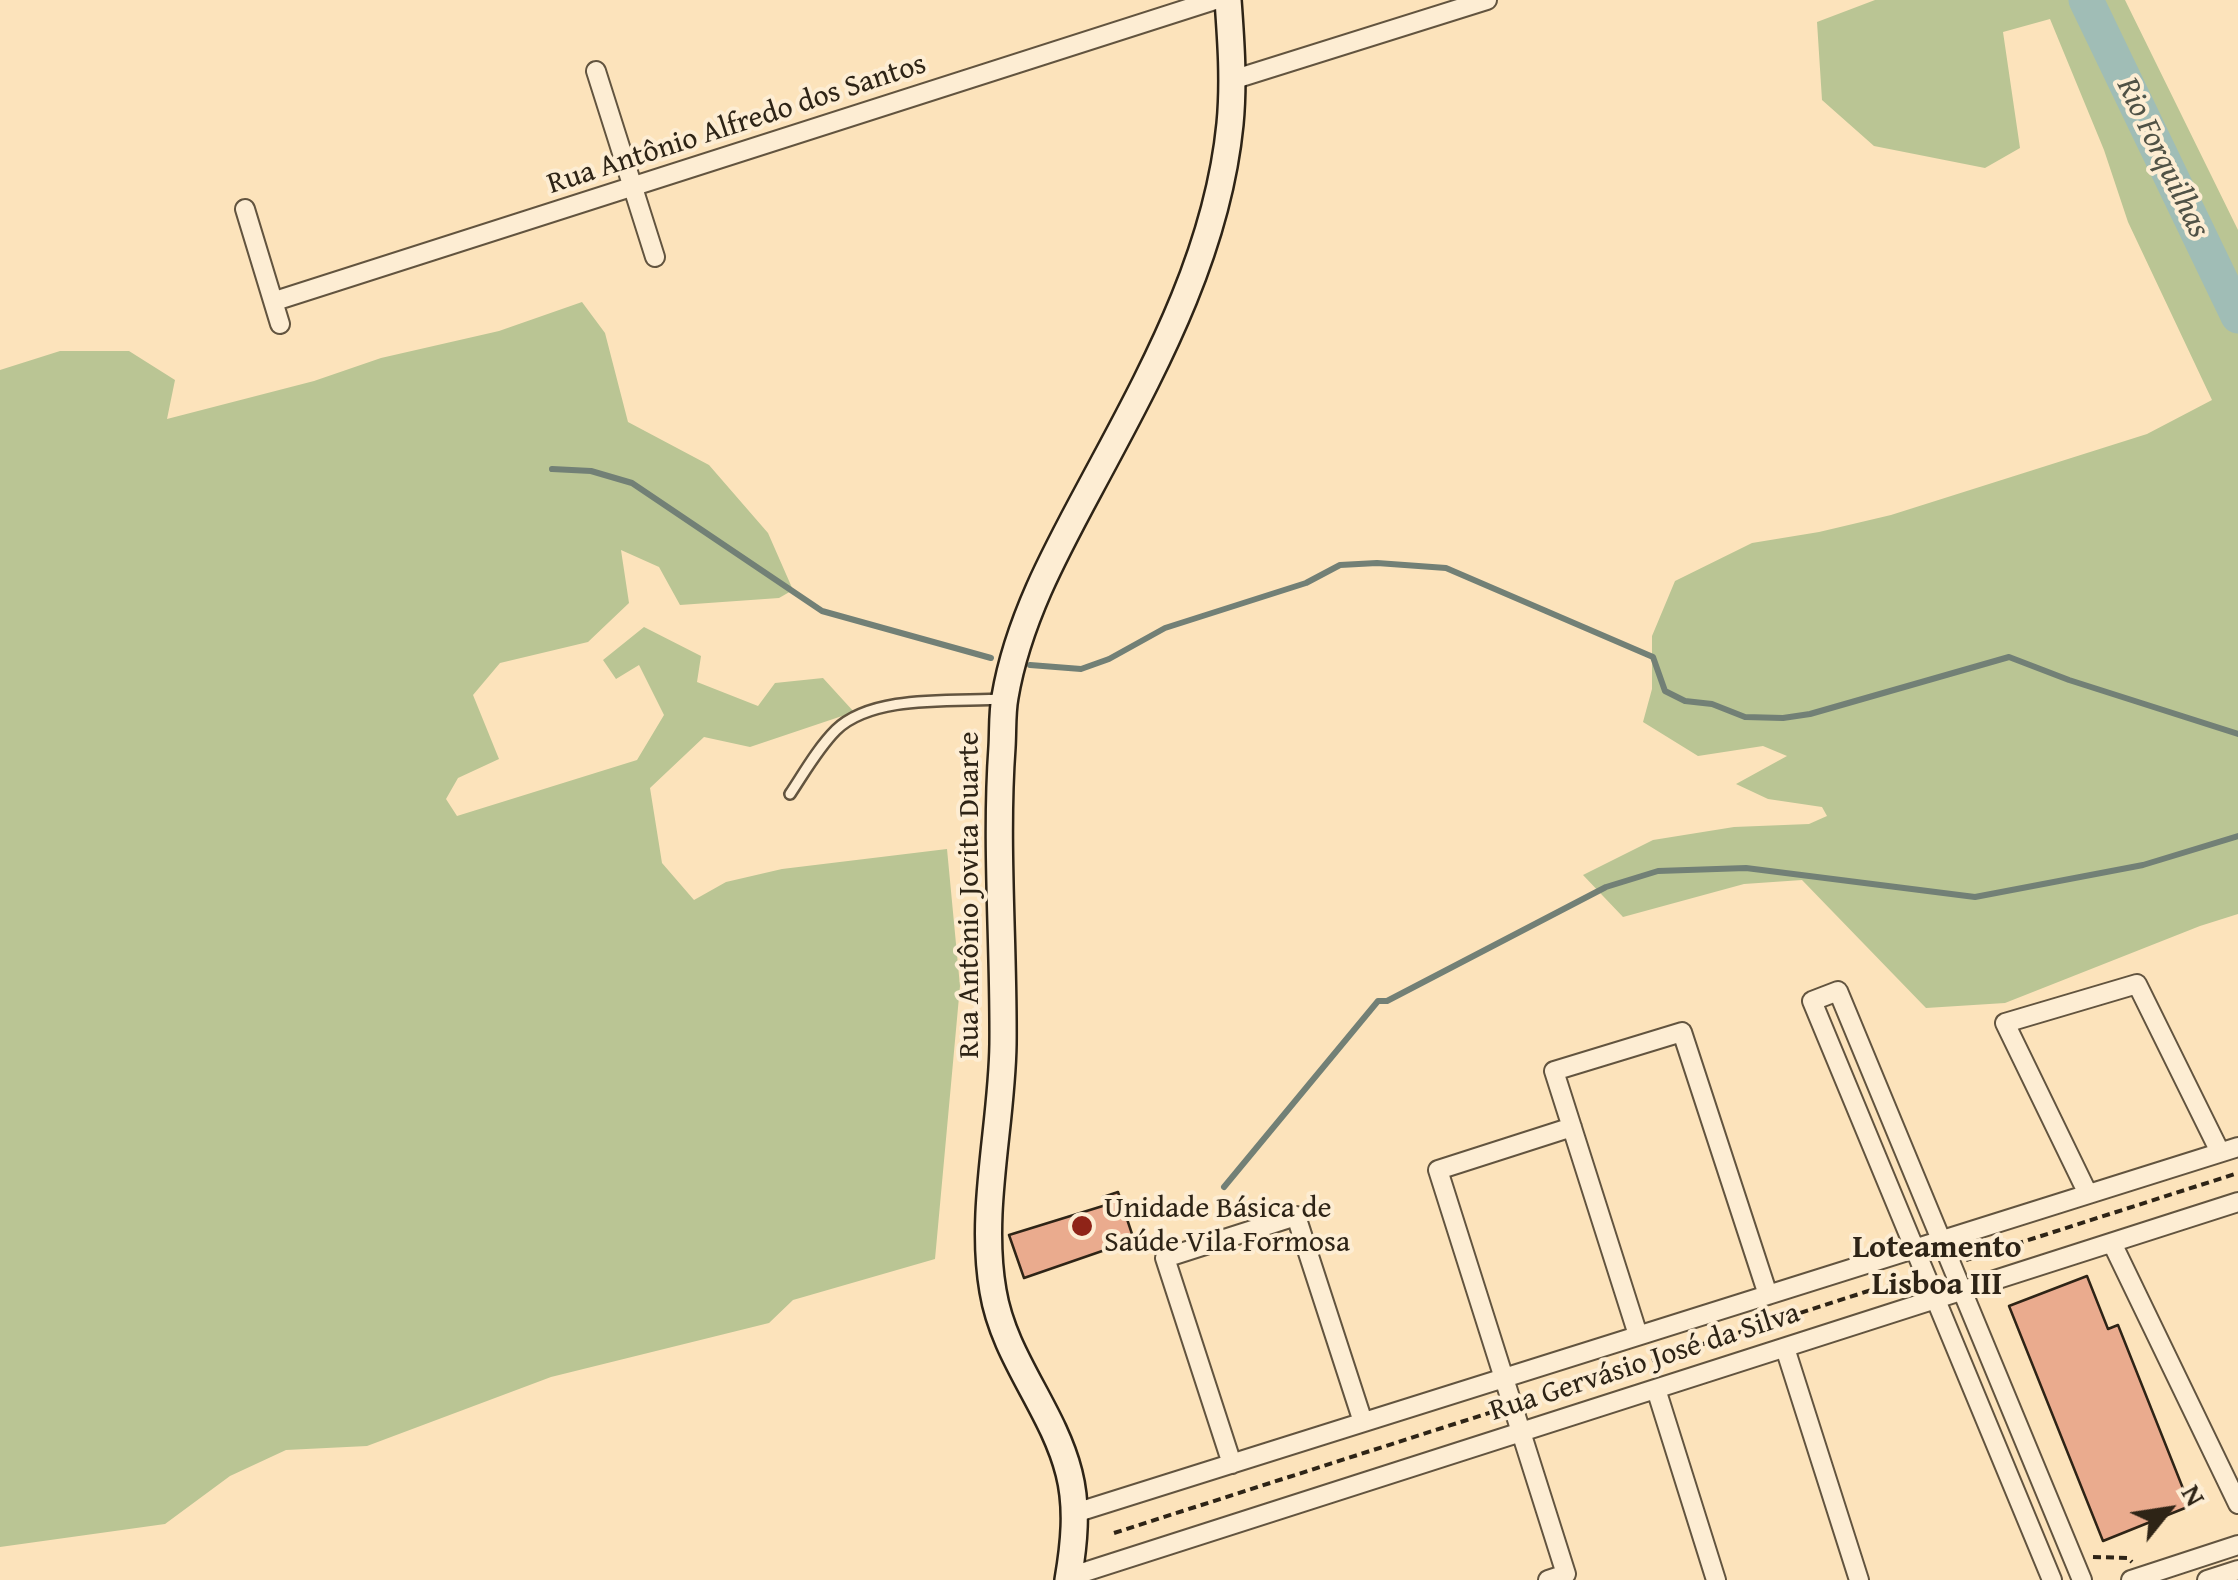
<!DOCTYPE html>
<html>
<head>
<meta charset="utf-8">
<style>
  body { margin:0 }
  #map { position:relative; width:2238px; height:1580px; overflow:hidden; background:#fce3bb; font-family:"Gentium Book Plus",serif }
  canvas { display:block }
  .north { position:absolute; left:2118px; top:1460px; width:100px; height:100px; -webkit-text-stroke:8px #fdedd3; paint-order:stroke; rotate:60deg; font-size:28px; font-weight:700; line-height:40px; text-align:center; color:#2e2416 }
  .north::after { content:''; display:block; margin:auto; width:35px; height:45px; background:#2e2416; clip-path:polygon(50% 0,100% 100%,50% 72%,0 100%) }
</style>
</head>
<body>
<div id="map">
<canvas width="2238" height="1580"></canvas>
<div class="north">N</div>
</div>
<script>
const context = document.querySelector('canvas').getContext('2d');
context.lineJoin = 'round';
function fill(path, color) { context.fillStyle = color; context.fill(path, 'evenodd'); }
function trace(path, color, width, dash) { context.strokeStyle = color; context.lineWidth = width; context.lineCap = dash ? 'butt' : 'round'; context.setLineDash(dash || []); context.stroke(path); }
function label(font, color, halo, rows, align = 'center') {
  context.font = font + ' "Gentium Book Plus",serif'; context.lineWidth = 8; context.setLineDash([]); context.textBaseline = 'middle'; context.strokeStyle = halo; context.fillStyle = color; for (const [text, x, y, turn = 0] of rows) {
    context.save(); context.translate(x, y); context.rotate((+turn || 0) * Math.PI / 180); context.textAlign = isNaN(turn) ? turn : align; if (halo) context.strokeText(text, 0, 0); context.fillText(text, 0, 0); context.restore();
  }
}
fill(new Path2D(`
  M1875,0H2125L2238,230V914L2200,926L2005,1003L1926,1008L1802,880L1744,884L1623,917L1583,875L1653,840L1734,827L1809,824L1827,816L1822,807L1768,799L1736,784L1787,756L1763,746L1698,756L1643,722L1652,689V636L1675,581L1752,543L1819,532L1891,515L2147,434L2212,400L2128,222L2104,150L2050,19L2003,32L2020,148L1985,168L1874,146L1822,100L1817,22Z
  M582,302L605,333L628,422L709,465L768,533L793,590L779,598L680,605L659,567L621,550L629,603L588,642L500,663L473,695L499,759L458,778L446,799L457,816L637,760L664,715L639,665L616,679L603,660L644,627L701,656L697,682L758,706L775,683L823,678L854,712L750,747L704,737L650,788L662,863L694,900L726,882L782,869L947,849L960,986L935,1259L793,1300L769,1323L551,1377L367,1446L286,1450L230,1476L165,1524L0,1547V370L60,351H129L175,380L167,419L314,381L381,358L499,331Z`), '#bac594');
trace(new Path2D(`
  M552,469L591,471L632,483L822,611L991,658
  M1030,665L1081,669L1109,659L1165,628L1306,583L1340,565L1377,563L1446,568L1653,657L1665,691L1685,701L1712,704L1745,717L1783,718L1810,714L2009,657L2069,680L2238,734
  M1224,1187L1378,1001H1387L1606,887L1658,871L1746,868L1975,897L2143,865L2238,836`), '#728076', 6);
trace(new Path2D(`
  M2086,0L2238,316`), '#a0bdb6', 35);
const building = new Path2D(`
  M1118,1192L1134,1240L1024,1278L1009,1235L1106,1205L1103,1197Z
  M2087,1276L2108,1329L2118,1325L2190,1506L2103,1541L2009,1306Z`);
fill(building, '#eaab8e');
trace(building, '#2e2416', 2.5);
const service = new Path2D(`
  M790,794C804,773 818,748 836,730C873,694 954,702 1003,699`);
const minor = new Path2D(`
  M596,71L655,257
  M1232,80L1487,0
  M245,209L280,324
  M275,301L1215,0
  M2088,1194L2005,1023L2137,984L2220,1152
  M2112,1243L2238,1504
  M1638,1335L1554,1071L1682,1032L1768,1295
  M1785,1348L1859,1580
  M1656,1389L1716,1580
  M1232,1464L1165,1258L1296,1216L1363,1422
  M1075,1513L2238,1147
  M1069,1577L2238,1202
  M1548,1580L1566,1574L1438,1170L1572,1127
  M2052,1580L1812,1001L1838,991L2082,1580
  M2131,1580L2238,1545
  M2207,1580L2238,1570`);
const secondary = new Path2D(`
  M1068,1580C1074,1545 1078,1508 1069,1473C1053,1409 1004,1358 993,1291C979,1211 1002,1125 1003,1044C1004,945 995,846 1002,747C1003,731 1002,713 1005,697C1019,613 1064,537 1104,462C1161,356 1218,246 1230,124C1234,82 1231,41 1228,0`);
trace(service, '#62543f', 14);
trace(minor, '#62543f', 22);
trace(secondary, '#2e2416', 30);
trace(new Path2D(`
  M1966,1260L2238,1173
  M1528,1400L1909,1278
  M1114,1533L1495,1411
  M2093,1557L2128,1558L2132,1562`), '#2e2416', 4, [8, 5]);
trace(service, '#fdedd3', 9);
trace(minor, '#fdedd3', 18);
trace(secondary, '#fdedd3', 25);
for (const [x, y, r, color] of [
  [1082,1226,12,"#8f2418"]
]) { const dot = new Path2D(); dot.arc(x, y, r, 0, 2 * Math.PI); context.fillStyle = color; context.fill(dot); trace(dot, '#fdedd3', 4); }
label('30px', '#2e2416', '#fdedd3', [
  ["Rua Antônio Alfredo dos Santos",737,125,-18],
  ["Rua Antônio Jovita Duarte",970,895,-90],
  ["Rua Gervásio José da Silva",1645,1363,-18]
]);
label('30px', '#2e2416', '#fdedd3', [
  ["Unidade Básica de",1104,1209],
  ["Saúde Vila Formosa",1104,1243]
], 'left');
label('italic 32px', '#505246', '#fdedd3', [
  ["Rio Forquilhas",2162,158,64]
]);
label('bold 32px', '#2e2416', '#fdedd3', [
  ["Loteamento",1937,1249],
  ["Lisboa III",1937,1286]
]);
</script>
</body>
</html>
